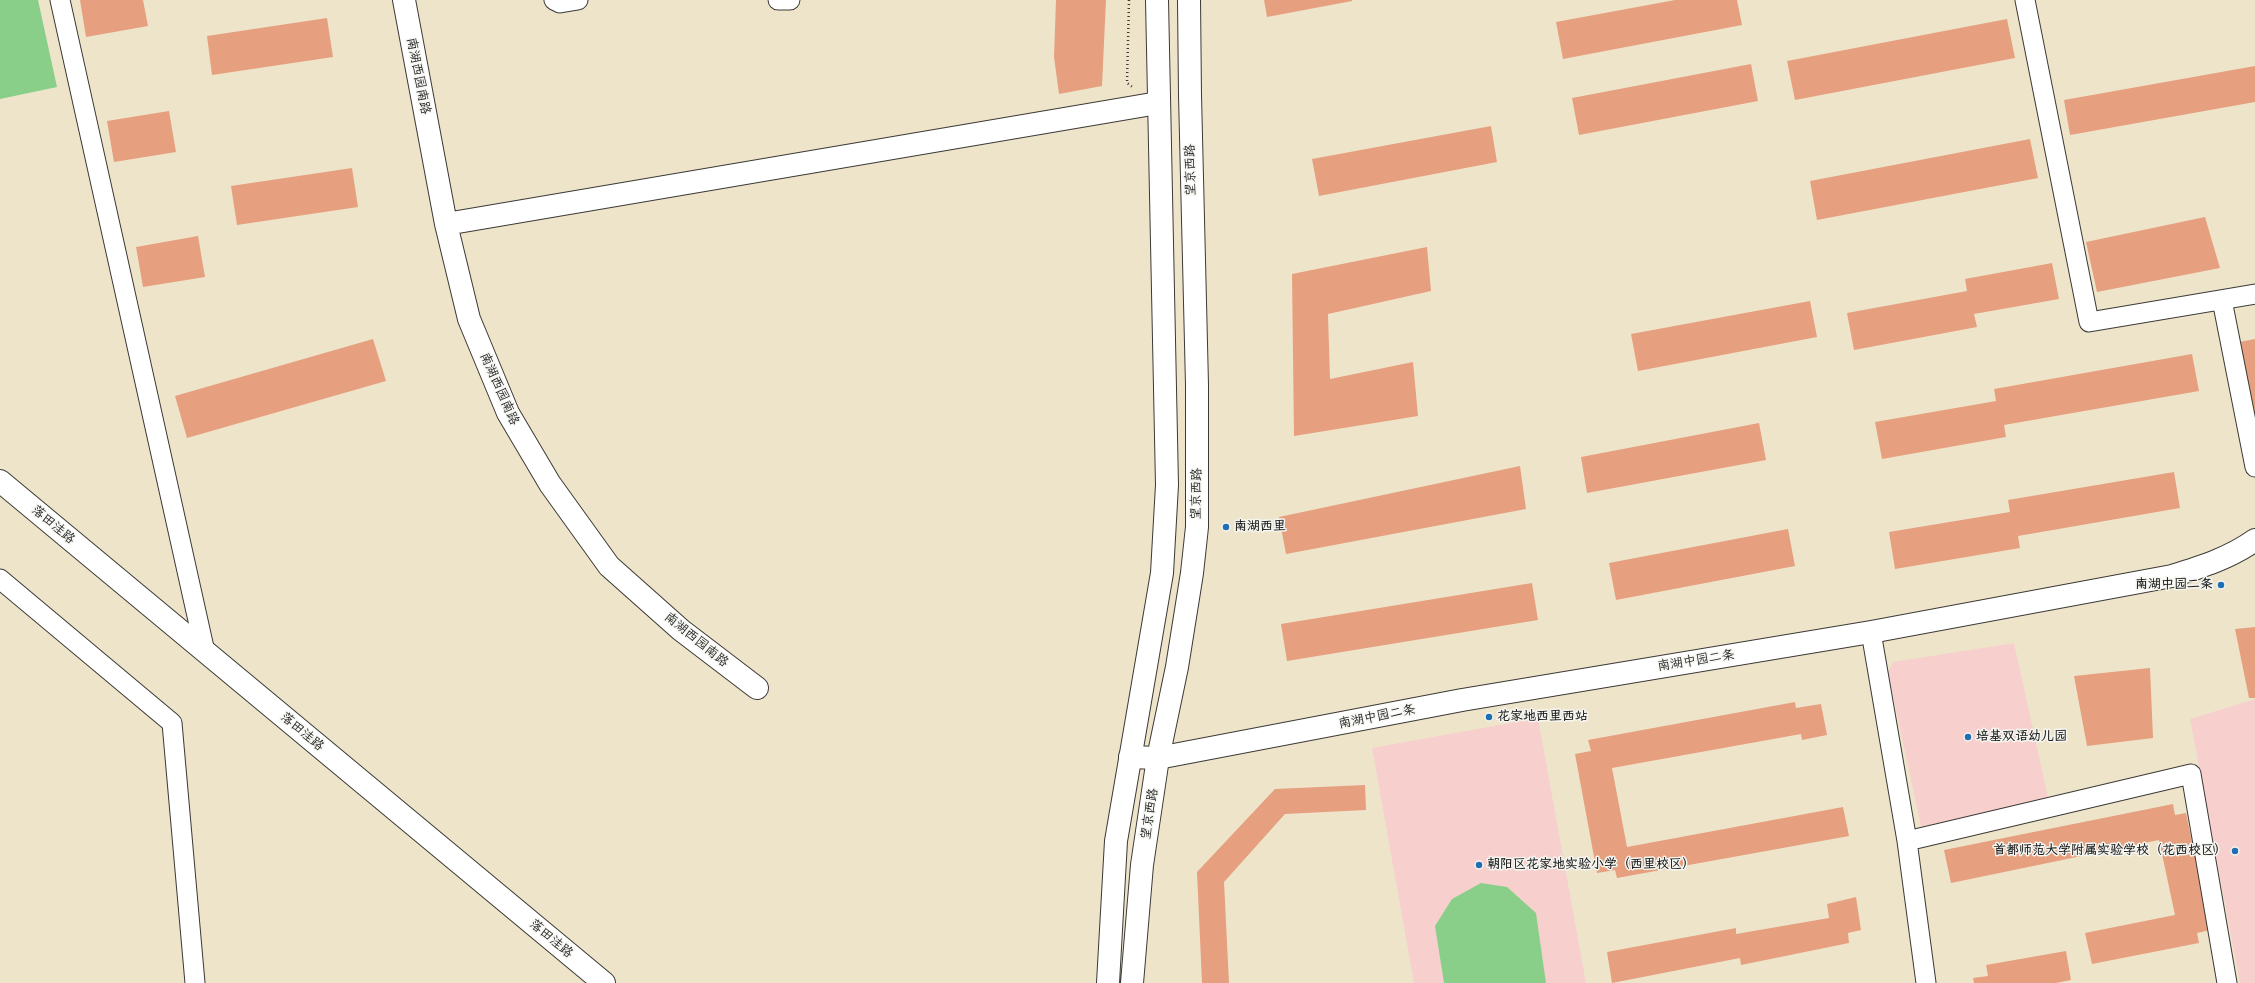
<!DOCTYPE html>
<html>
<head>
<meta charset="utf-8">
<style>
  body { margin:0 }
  canvas { display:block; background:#eee4ca }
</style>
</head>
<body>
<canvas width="2255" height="983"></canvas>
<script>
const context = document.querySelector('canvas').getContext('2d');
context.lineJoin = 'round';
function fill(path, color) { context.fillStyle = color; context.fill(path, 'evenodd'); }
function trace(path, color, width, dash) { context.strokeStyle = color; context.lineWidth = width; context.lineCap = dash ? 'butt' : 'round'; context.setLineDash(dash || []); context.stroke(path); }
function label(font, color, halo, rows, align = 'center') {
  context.font = font + ' Itim,"LXGW WenKai TC",sans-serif'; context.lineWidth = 3; context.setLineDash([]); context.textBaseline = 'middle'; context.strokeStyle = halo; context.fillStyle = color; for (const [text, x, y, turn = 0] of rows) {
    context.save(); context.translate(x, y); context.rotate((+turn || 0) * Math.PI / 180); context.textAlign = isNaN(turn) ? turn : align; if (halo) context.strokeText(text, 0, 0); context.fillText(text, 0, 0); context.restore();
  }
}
fill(new Path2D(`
  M2014,643L2049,802L1921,827L1888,672L1893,662Z
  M2255,699V983H2240L2190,719Z
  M1538,718L1586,983H1414L1372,748Z`), '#f7d0ce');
fill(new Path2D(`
  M0,0H38L57,87L0,99Z
  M1481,883L1507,887L1536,913L1546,983H1444L1435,926L1452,899Z`), '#89cf8a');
fill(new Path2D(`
  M80,0H143L148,26L86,37Z
  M1056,0H1106L1102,86L1059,94L1054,57Z
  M1264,0H1352V1L1267,17Z
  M1675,0H1737L1742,25L1563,59L1556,22Z
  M327,18L333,57L212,75L207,36Z
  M2007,19L2015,58L1795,100L1787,61Z
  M1751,64L1758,101L1579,135L1572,98Z
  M2255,66V102L2070,135L2064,100Z
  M169,111L176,152L114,162L107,121Z
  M1491,126L1497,162L1319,196L1312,159Z
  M2030,139L2038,178L1817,220L1810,181Z
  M352,168L358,207L237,225L231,186Z
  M2205,217L2220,268L2097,292L2086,242Z
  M198,236L205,277L143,287L136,247Z
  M1427,247L1431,291L1328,314L1330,379L1413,362L1418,416L1294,436L1292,274Z
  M2052,263L2059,299L1974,314L1977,327L1854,350L1847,313L1967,291L1965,279Z
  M1810,301L1817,337L1638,371L1631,334Z
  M373,339L386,381L187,438L175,396Z
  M2255,339V422L2239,342Z
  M2192,354L2199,391L2004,425L2006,437L1882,459L1875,422L1996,401L1994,389Z
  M1759,423L1766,460L1587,493L1581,457Z
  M1520,466L1526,509L1286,554L1279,517Z
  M2174,472L2180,508L2018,536L2020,548L1895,569L1889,532L2010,512L2008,500Z
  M1788,529L1795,566L1616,600L1609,563Z
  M1532,583L1538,620L1287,661L1281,624Z
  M2255,627V698H2249L2235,629Z
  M2150,668L2153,738L2087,746L2074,676Z
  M1795,702L1796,708L1821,704L1827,735L1802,740L1801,734L1612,768L1627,847L1843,807L1849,836L1617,878L1615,870L1597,873L1575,754L1591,751L1588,740Z
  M1365,785L1366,810L1285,814L1224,882L1229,983H1202L1197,872L1275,789Z
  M2173,804L2175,815L2186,813L2210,930L2197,933L2199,943L2092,964L2085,933L2175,915L2159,840L1951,883L1944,850Z
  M1856,897L1861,930L1848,933L1849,943L1741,965L1740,958L1612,983L1607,952L1736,928V934L1829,918L1827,904Z
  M2066,951L2071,980L2056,983H1974L1973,978L1988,976L1986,965Z`), '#e6a07f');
const street = new Path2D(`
  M60,0L205,652
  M554,0L560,3L578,0
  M778,0H790
  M2025,0L2089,322L2255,294
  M2222,300L2255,467
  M0,579L172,723L195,983
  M1871,632L1907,841L1926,983
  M1907,841L2191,774L2227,983`);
const secondary = new Path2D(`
  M404,0L446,224L469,319L508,413L550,484L609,566L681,630L757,688
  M446,224L1158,103
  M0,481L604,983
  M1130,757L1158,758L1462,700L1871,632L2172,576C2201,567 2230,558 2255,540`);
const primary = new Path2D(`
  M1108,983L1116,841L1162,573L1167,485L1157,0
  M1132,983L1142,865L1158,758L1177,667L1192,573L1197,527V385L1190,95L1189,0`);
trace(street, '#3c3a36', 21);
trace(secondary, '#3c3a36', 24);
trace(primary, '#3c3a36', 24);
trace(new Path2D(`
  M1129,0L1127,83L1134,88`), '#3c3a36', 2.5, [1, 3]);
trace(street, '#fff', 19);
trace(secondary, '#fff', 22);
trace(primary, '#fff', 22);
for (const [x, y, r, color] of [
  [1226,527,4,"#1f6fb2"],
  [2221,585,4,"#1f6fb2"],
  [1489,717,4,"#1f6fb2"],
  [1968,737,4,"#1f6fb2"],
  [2235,851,4,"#1f6fb2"],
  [1479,865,4,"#1f6fb2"]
]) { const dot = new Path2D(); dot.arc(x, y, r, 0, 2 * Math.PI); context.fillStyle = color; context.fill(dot); trace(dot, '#f6f6f2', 1.5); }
label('13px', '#1c1c1c', '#f6f6f2', [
  ["南湖西园南路",418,76,79],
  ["望京西路",1191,170,-91],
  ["南湖西园南路",499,389,66],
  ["望京西路",1197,494,-89],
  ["落田洼路",53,525,40],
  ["南湖西园南路",696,640,39],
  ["南湖中园二条",1696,661,-9],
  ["南湖中园二条",1377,717,-11],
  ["落田洼路",302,732,40],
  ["望京西路",1150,814,-81],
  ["落田洼路",551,939,40]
]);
label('bold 13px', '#1c1c1c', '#f6f6f2', [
  ["南湖西里",1234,527],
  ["南湖中园二条",2213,585,"right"],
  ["花家地西里西站",1497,717],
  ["培基双语幼儿园",1976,737],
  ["首都师范大学附属实验学校（花西校区）",2227,851,"right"],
  ["朝阳区花家地实验小学（西里校区）",1487,865]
], 'left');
</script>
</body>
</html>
